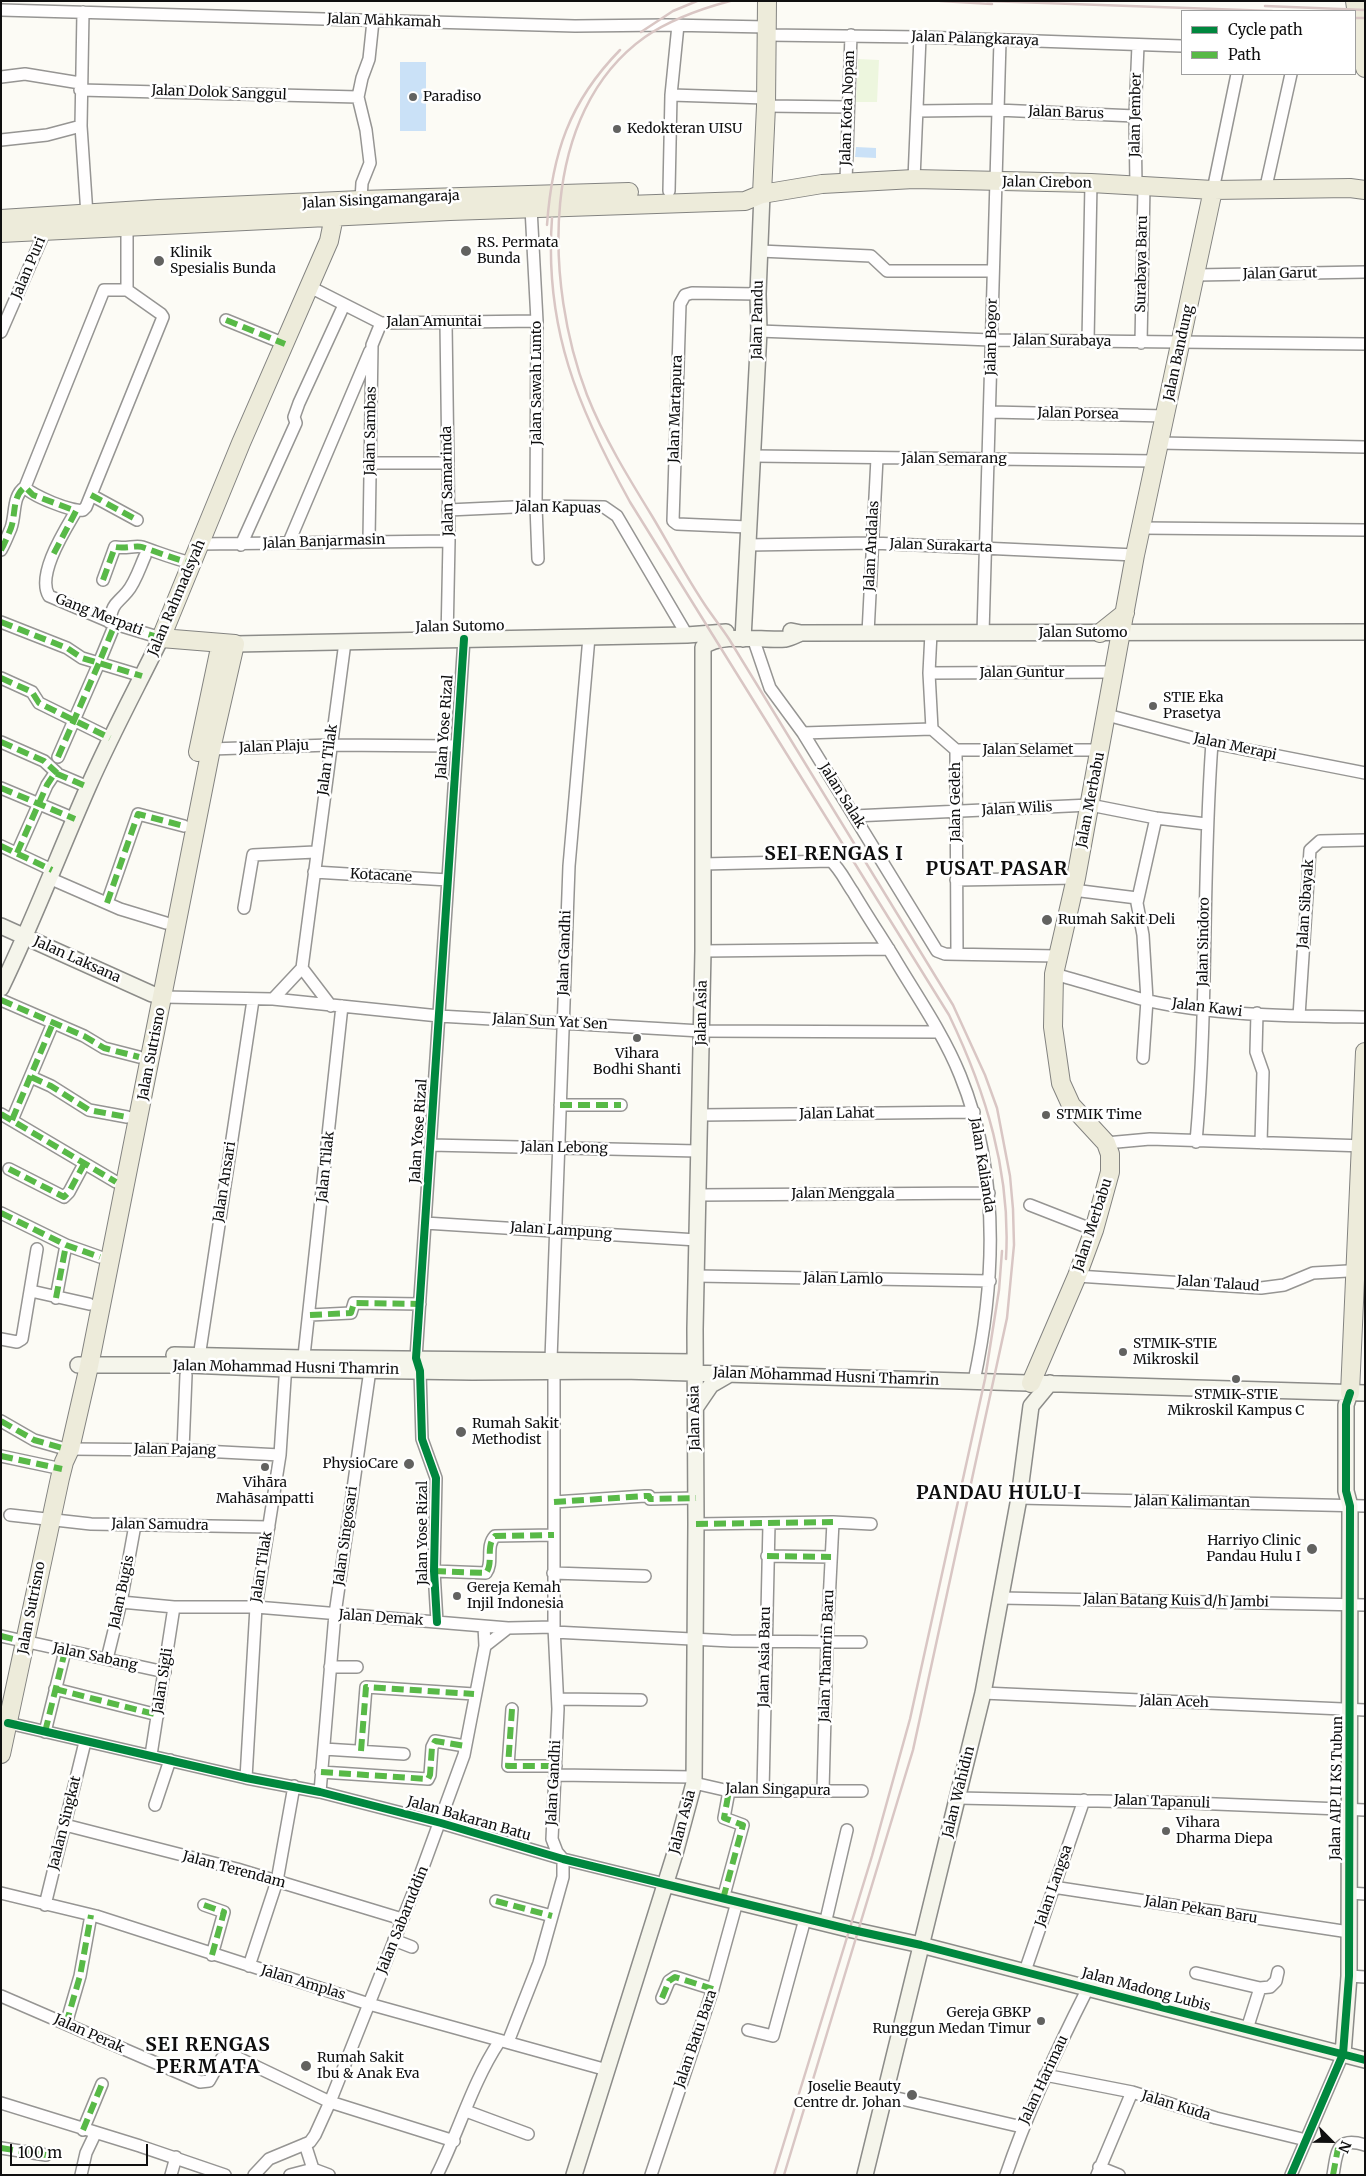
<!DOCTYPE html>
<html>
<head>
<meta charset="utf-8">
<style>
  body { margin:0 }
  #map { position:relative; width:1366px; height:2176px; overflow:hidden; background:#fcfbf5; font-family:Merriweather,serif }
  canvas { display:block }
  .frame { position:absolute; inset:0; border:2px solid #0f0f0f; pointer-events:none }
  .legend { position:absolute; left:1181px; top:10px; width:175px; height:65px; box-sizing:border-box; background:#fff; border:1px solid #9f9f9f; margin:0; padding:6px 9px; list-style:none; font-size:15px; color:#0f0f0f }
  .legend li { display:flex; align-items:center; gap:10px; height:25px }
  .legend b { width:25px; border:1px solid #9f9f9f }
  .north { position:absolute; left:1306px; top:2116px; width:50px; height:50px; -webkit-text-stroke:4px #fff; paint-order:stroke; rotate:113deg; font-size:14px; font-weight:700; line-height:20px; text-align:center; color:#0f0f0f }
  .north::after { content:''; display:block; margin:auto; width:18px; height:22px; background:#0f0f0f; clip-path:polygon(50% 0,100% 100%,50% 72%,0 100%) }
  .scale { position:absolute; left:10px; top:2144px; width:138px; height:22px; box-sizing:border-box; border:2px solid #0f0f0f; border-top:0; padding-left:6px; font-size:15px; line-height:18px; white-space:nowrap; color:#0f0f0f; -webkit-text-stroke:4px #fff; paint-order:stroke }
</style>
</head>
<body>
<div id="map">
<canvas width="1366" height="2176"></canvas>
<div class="frame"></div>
<ul class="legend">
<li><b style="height:6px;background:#00873e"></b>Cycle path</li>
<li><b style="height:6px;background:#58b947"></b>Path</li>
</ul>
<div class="north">N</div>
<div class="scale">100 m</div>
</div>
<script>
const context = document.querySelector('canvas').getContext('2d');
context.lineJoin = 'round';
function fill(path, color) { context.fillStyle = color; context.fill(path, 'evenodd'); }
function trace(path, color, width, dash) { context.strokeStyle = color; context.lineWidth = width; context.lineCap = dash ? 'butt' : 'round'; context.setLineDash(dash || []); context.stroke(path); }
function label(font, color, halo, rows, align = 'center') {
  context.font = font + ' Merriweather,serif'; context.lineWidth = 5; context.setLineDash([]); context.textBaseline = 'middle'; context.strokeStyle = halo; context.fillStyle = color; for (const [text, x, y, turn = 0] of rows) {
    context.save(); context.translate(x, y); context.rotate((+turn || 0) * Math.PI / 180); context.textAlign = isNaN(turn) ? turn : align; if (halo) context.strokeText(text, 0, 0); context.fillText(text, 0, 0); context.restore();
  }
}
fill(new Path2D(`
  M858,59L879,60L877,102H856Z`), '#edf6de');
fill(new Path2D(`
  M400,62H426V131H400Z
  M856,147L876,148V158L855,157Z`), '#cae1f7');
const street = new Path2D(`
  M1,10L575,26L667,25L767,27
  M83,12L81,126L87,215
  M767,35L920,37L1182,46
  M1,77L25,74L80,83
  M80,90L358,97
  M671,95L766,98
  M766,106L848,107
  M917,111L997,110L1135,116
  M1,140L47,135L81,126
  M914,179L920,37
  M846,181L851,35
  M1136,186L1135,116L1138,45
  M1213,190L1237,74
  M669,191L671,95L678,25
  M1265,191L1291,74
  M361,200L362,183L370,163L366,130L358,97L362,78L369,59L373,21
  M531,208L537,321L536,506L538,559
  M127,227V290
  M760,251L871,256L887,271H993
  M1196,275L1365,272
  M310,287L381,323L537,321
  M226,320L285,344
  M446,323L449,541L447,640
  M759,331L991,340L1365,344
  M1,332L45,231
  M1088,341L1091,183
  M1141,343L1144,186
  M991,412L1166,416
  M1159,443L1365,447
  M754,456L1155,461
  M371,463H447
  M91,495L137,520
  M448,510L536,506L604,507L617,516L687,635
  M76,511C65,530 36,575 49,596L115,624L161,638
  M748,527L677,524L673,521L680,304L685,295L692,293L758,294
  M1141,528L1365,530
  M369,540L372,345L381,323
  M289,542L370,351
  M199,544L449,541
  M241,545L296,423L294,417L299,403L344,305
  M747,545L872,543L1135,555
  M1,550C5,543 8,535 11,528C16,514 12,496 25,487L104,290H127L161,314L163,317L86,507L83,510C74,513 30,495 25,487
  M103,580L115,547C126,549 136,545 142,547C160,553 174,559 192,563
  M1,622L67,648L82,658L142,676
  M109,622C114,601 115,606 127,592C135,583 140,567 145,556
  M868,633L877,458
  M931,633L929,673L932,729L956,750
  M983,633L1000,41
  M753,638L770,688L803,733L937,951L945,954L1057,956
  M101,658L115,624
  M929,673L1115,672
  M1,678L32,692L39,703L110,738
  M1107,715L1212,743L1365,773
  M803,733L932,729
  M1,742L44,761L57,773
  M211,749L330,745L457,746
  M956,750L957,953
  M956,750H1100
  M58,757L99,663
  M1,788L75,819
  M854,816L1090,805L1156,818L1206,824
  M1,846L52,870
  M17,853L47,785L55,773L88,787
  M703,864L831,861C840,869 846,882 853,892C866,914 880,935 893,956C916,995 943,1033 960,1075C1000,1173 996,1279 974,1381
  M314,872L448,880
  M49,878L120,909L166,923
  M956,880L1076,878
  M1073,890L1137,898
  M107,903L138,814L184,826
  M244,908L253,855L315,852
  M703,951L889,949
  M302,968L331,1006
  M1054,974C1084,982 1115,992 1145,1000C1213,1016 1295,1016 1365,1017
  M163,997L273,999L439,1016L701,1031L938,1032
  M273,999L302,968L345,642
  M1,1000L84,1036L104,1048L139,1057
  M1257,1013L1256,1052L1263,1072L1261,1143
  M1299,1016L1310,850L1320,841L1365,840
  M1143,1058L1147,1000L1143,935L1137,903L1156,818
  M31,1077L51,1086L89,1110L127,1117
  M560,1105H621
  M1,1114L116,1182
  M700,1115L974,1112
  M12,1120L53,1023
  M1196,1142C1208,1009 1202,876 1212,743
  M1106,1143L1150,1139L1365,1146
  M430,1145L698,1151
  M9,1169L64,1197L69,1192L84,1164
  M697,1195L989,1193
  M1030,1205L1094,1230
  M1,1213L66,1245L100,1257
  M425,1223L697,1240
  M696,1276L990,1281
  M1077,1276L1261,1288L1284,1285L1313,1273L1365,1270
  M31,1291L89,1304
  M56,1298L66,1245
  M310,1315L351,1313L354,1303L420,1304
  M1,1339L17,1342L22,1339L37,1249
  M551,1359L569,866L589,637
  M198,1364L253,1000
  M303,1365L342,1006
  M1,1421L34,1440L62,1448
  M70,1449L183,1450L280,1455
  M183,1450L186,1375
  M1,1456L62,1469
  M1019,1498L1365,1506
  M554,1502L645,1496H649L650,1499L696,1498
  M10,1515L91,1524L269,1527
  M696,1524L833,1522L871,1524
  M767,1556L831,1557
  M434,1571L486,1573C494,1562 485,1547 495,1536L554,1535
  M553,1573L645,1576
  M1001,1598L1365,1605
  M121,1602L174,1607H256L508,1628L554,1627
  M437,1622L434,1571L436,1478L422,1439L420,1371L416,1358L464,639
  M554,1632L731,1641L861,1642
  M1,1636L165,1672
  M485,1646L508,1628
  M107,1659L121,1602L135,1525
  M330,1667H357
  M55,1689L158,1715
  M983,1693L1365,1710
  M558,1699L641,1700
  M512,1709L508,1766H556
  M8,1723L246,1778L320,1792L441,1823L563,1859L665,1884
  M45,1732L65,1651
  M324,1749L404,1754
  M361,1751L366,1687L474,1694
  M151,1755L174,1607
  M321,1772L428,1779L430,1775L432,1747L435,1741L465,1746
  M557,1775L693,1777
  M246,1778L256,1607L280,1455L286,1363
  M694,1783L729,1791H862
  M823,1790L827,1642L833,1522
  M763,1791L769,1524
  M320,1792L335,1614L370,1370
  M958,1798L1191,1803L1365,1810
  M155,1805L170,1760
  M65,1825L237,1869L402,1919
  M1053,1887L1349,1932
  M1,1893L96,1916L369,2004L607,2070
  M1349,1893L1365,1894
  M723,1899L743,1825L724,1818L729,1791
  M496,1901L552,1916
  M45,1905L85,1742
  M204,1905L224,1912L212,1955
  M825,1924L847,1830
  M394,1940L412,1947
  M249,1966L277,1881L294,1786
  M1025,1971L1084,1800
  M1196,1973L1260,1988L1247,2029
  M1349,1976L1365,1977
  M1260,1988L1270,1987L1276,1981L1278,1972
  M1,1996L200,2082L209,2081L222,2058L232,2055L330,2102L454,2141
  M662,1998L669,1981L675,1977L713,1989
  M66,2024L80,1976L91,1915
  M748,2030L773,2036L805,1919
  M508,2042L539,1963L563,1877V1859L557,1852L552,1839L558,1709L554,1627V1372
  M1045,2075L1132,2092L1216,2118L1306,2140
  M884,2095L1022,2127
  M1,2103L140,2146L225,2175
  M466,2111L528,2134
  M83,2130L102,2084
  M305,2144L313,2169
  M1,2148L46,2155
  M1099,2167L1119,2175
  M81,2175L86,2153L95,2134
  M171,2175L176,2157
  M254,2175L269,2159L310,2142L315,2135L330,2102L419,1878L464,1755L485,1646L484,1626
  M290,2175L313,2169L329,2175
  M437,2175C459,2131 472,2083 499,2042
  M651,2175L713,1989L737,1902
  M1006,2175C1028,2110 1057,2049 1088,1988
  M1097,2175L1132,2092
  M1291,2175L1343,2054
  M1333,2175C1337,2152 1336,2136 1365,2145`);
const secondary = new Path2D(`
  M791,631L801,633L1365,632
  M743,639L759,331L758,294L762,194
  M235,644L687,635L726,632
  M1,926L152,994
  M1,988C33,922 59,853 89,785C111,735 137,687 161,638
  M174,1355L304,1358L695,1362
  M78,1365H187L286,1369L472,1372L623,1371L1365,1393
  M696,1407L711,1385L730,1374
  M665,1884L848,1929L921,1945L1365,2060
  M1343,2054L1349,1976L1350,1506L1346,1491V1405L1350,1393
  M574,2175L676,1850L694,1783L696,1524L695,1329L703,951V647C720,632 764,641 785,639C791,638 796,635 801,633
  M865,2175L983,1693L1019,1498L1031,1406L1050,1383`);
const primary = new Path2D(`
  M1355,1L1365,68
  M762,194L766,106L767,1
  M1,219L158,209L361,200L629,192
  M1,233L450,211L745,201L762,194L822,184L914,179L1091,183L1213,190L1350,188L1365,190
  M1100,633L1125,613
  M198,752L221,643
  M1031,1383L1077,1276L1094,1230L1110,1172V1154L1106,1143L1071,1105L1061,1083L1053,1027L1054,974L1076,878L1135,555L1213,190
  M1350,1393L1365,1052
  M1,1754L60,1478L64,1462L70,1449L89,1366L211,749L235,644L161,638L241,443L329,241L337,202`);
trace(street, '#969593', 14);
trace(secondary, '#8c8c89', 18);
trace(primary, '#838380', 20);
trace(street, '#fffefe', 11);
trace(secondary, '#f5f5eb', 15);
trace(primary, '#edebda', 18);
trace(new Path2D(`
  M730,1C700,9 671,19 645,37C538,113 545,285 587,395C604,438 628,477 652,516C670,546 686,577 705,605C713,617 722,628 729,639L953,1005L985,1075L997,1108L1010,1176L1013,1209L1014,1245L1007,1318L913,1750L784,2175
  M940,1L992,4
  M987,1L1272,11
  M1265,6L1365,10
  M1355,18H1365
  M641,32L673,11L697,1
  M552,218C544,328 578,408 630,502L949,1015C986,1092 1011,1173 1006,1259
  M547,225C552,154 569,102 620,50
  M774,2175L872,1856L910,1719L985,1379L999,1290L1002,1251`), '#d9c6c4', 2.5);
trace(new Path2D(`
  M226,320L285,344
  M91,495L137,520
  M1,550C5,543 8,535 11,528C16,514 12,496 25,487L33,495L76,511L53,555
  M103,580L115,547C126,549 136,545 142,547C160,553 174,559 192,563
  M1,622L67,648L82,658L142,676
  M101,658L115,624L161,638
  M1,678L32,692L39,703L110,738
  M1,742L44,761L57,773
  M58,757L99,663
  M1,788L75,819
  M1,846L52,870
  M17,853L47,785L55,773L88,787
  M107,903L138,814L184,826
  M1,1000L84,1036L104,1048L139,1057
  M31,1077L51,1086L89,1110L127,1117
  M560,1105H621
  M1,1114L116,1182
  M12,1120L53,1023
  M9,1169L64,1197L69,1192L84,1164
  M1,1213L66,1245L100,1257
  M56,1298L66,1245
  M310,1315L351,1313L354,1303L420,1304
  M1,1421L34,1440L62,1448
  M1,1456L62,1469
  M554,1502L645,1496H649L650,1499L696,1498
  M696,1524L833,1522
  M767,1556L831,1557
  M434,1571L486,1573C494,1562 485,1547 495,1536L554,1535
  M1,1636L26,1642
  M55,1689L158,1715
  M512,1709L508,1766H556
  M45,1732L65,1651
  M361,1751L366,1687L474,1694
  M321,1772L428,1779L430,1775L432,1747L435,1741L465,1746
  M723,1899L743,1825L724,1818L729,1791
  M496,1901L552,1916
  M204,1905L224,1912L212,1955
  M662,1998L669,1981L675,1977L713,1989
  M66,2024L80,1976L91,1915
  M83,2130L102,2084
  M1,2148L46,2155
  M1333,2175L1338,2148`), '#58b947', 6, [12, 6]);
trace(new Path2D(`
  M437,1622L434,1571L436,1478L422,1439L420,1371L416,1358L464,639
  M8,1723L246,1778L320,1792L441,1823L563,1859L848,1929L921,1945L1365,2060
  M1291,2175L1343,2054L1349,1976L1350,1506L1346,1491V1405L1350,1393`), '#00873e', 8);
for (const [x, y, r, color] of [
  [413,97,5,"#626260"],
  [617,129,5,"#626260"],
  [466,251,6,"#626260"],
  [159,261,6,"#626260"],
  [1153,706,5,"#626260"],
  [1047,920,6,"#626260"],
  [637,1038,5,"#626260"],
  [1046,1115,5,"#626260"],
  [1123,1352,5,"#626260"],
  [1236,1379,5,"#626260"],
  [461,1432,6,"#626260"],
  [409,1464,6,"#626260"],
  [265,1467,5,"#626260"],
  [1312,1549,6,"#626260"],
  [457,1596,5,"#626260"],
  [1166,1831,5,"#626260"],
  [1041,2021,5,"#626260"],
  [306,2066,6,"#626260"],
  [912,2095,6,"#626260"]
]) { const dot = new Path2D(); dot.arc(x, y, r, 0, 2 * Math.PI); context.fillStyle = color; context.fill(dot); trace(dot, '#fff', 2); }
label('14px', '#0f0f0f', '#fff', [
  ["Jalan Mahkamah",384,21,2],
  ["Jalan Palangkaraya",975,39,2],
  ["Jalan Dolok Sanggul",219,93,2],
  ["Jalan Kota Nopan",848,108,-88],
  ["Jalan Barus",1066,113,2],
  ["Jalan Jember",1136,115,-89],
  ["Jalan Cirebon",1047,183,1],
  ["Jalan Sisingamangaraja",381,200,-3],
  ["Surabaya Baru",1142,264,-89],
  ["Jalan Puri",29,268,-67],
  ["Jalan Garut",1280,274,-1],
  ["Jalan Pandu",758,320,-89],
  ["Jalan Amuntai",434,322],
  ["Jalan Bogor",992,337,-89],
  ["Jalan Surabaya",1062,341,1],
  ["Jalan Bandung",1179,353,-78],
  ["Jalan Sawah Lunto",537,383,-90],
  ["Jalan Martapura",676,409,-88],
  ["Jalan Porsea",1078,414,1],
  ["Jalan Sambas",371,431,-89],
  ["Jalan Semarang",954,459],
  ["Jalan Samarinda",448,481,-91],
  ["Jalan Kapuas",558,508,1],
  ["Jalan Banjarmasin",324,542,-2],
  ["Jalan Andalas",872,546,-87],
  ["Jalan Surakarta",941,546,2],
  ["Jalan Rahmadsyah",177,598,-67],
  ["Gang Merpati",99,615,21],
  ["Jalan Sutomo",460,627,-1],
  ["Jalan Sutomo",1083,633],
  ["Jalan Guntur",1022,673],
  ["Jalan Yose Rizal",445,727,-86],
  ["Jalan Plaju",274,747,-2],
  ["Jalan Merapi",1235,747,12],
  ["Jalan Selamet",1028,750],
  ["Jalan Tilak",328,760,-82],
  ["Jalan Salak",842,796,58],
  ["Jalan Merbabu",1091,800,-79],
  ["Jalan Gedeh",956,802,-90],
  ["Jalan Wilis",1017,809,-3],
  ["Kotacane",381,876,3],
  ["Jalan Sibayak",1306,904,-86],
  ["Jalan Sindoro",1204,942,-89],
  ["Jalan Gandhi",565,953,-88],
  ["Jalan Laksana",77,960,24],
  ["Jalan Kawi",1207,1008,7],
  ["Jalan Asia",702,1013,-89],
  ["Jalan Sun Yat Sen",550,1022,3],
  ["Jalan Sutrisno",152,1054,-79],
  ["Jalan Lahat",837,1114,-1],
  ["Jalan Yose Rizal",419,1131,-86],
  ["Jalan Lebong",564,1148,1],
  ["Jalan Kalianda",982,1165,81],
  ["Jalan Tilak",326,1167,-84],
  ["Jalan Ansari",225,1182,-81],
  ["Jalan Menggala",843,1194],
  ["Jalan Merbabu",1093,1225,-72],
  ["Jalan Lampung",561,1231,4],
  ["Jalan Lamlo",843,1279,1],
  ["Jalan Talaud",1218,1284,4],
  ["Jalan Mohammad Husni Thamrin",286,1368,1],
  ["Jalan Mohammad Husni Thamrin",826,1377,2],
  ["Jalan Asia",695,1418,-91],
  ["Jalan Pajang",175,1450,1],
  ["Jalan Kalimantan",1192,1502,1],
  ["Jalan Samudra",160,1525,1],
  ["Jalan Yose Rizal",423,1533,-90],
  ["Jalan Singosari",346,1536,-82],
  ["Jalan Tilak",262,1567,-81],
  ["Jalan Bugis",122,1592,-78],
  ["Jalan Batang Kuis d/h Jambi",1176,1601,1],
  ["Jalan Sutrisno",32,1608,-79],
  ["Jalan Demak",381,1618,4],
  ["Jalan Thamrin Baru",827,1656,-88],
  ["Jalan Sabang",95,1657,12],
  ["Jalan Asia Baru",765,1657,-89],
  ["Jalan Sigli",163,1681,-81],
  ["Jalan Aceh",1174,1702,2],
  ["Jalan Gandhi",554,1783,-87],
  ["Jalan AIP II KS Tubun",1337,1788,-89],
  ["Jalan Singapura",778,1790,1],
  ["Jalan Wahidin",959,1792,-76],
  ["Jalan Tapanuli",1162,1802,2],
  ["Jalan Bakaran Batu",469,1819,16],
  ["Jalan Asia",683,1822,-75],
  ["Jaalan Singkat",65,1823,-76],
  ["Jalan Terendam",234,1870,15],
  ["Jalan Langsa",1054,1886,-71],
  ["Jalan Pekan Baru",1201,1910,9],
  ["Jalan Sabaruddin",403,1920,-68],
  ["Jalan Amplas",303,1983,17],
  ["Jalan Madong Lubis",1146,1990,15],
  ["Jalan Perak",89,2034,24],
  ["Jalan Batu Bara",696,2039,-71],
  ["Jalan Harimau",1044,2080,-65],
  ["Jalan Kuda",1176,2106,17]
]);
label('14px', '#0f0f0f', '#fff', [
  ["Paradiso",423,97],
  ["Kedokteran UISU",627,129],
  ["RS. Permata",477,243],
  ["Bunda",477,259],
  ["Klinik",170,253],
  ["Spesialis Bunda",170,269],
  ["STIE Eka",1163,698],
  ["Prasetya",1163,714],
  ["Rumah Sakit Deli",1058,920],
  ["Vihara",637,1054,"center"],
  ["Bodhi Shanti",637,1070,"center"],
  ["STMIK Time",1056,1115],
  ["STMIK-STIE",1133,1344],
  ["Mikroskil",1133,1360],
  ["STMIK-STIE",1236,1395,"center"],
  ["Mikroskil Kampus C",1236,1411,"center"],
  ["Rumah Sakit",472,1424],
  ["Methodist",472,1440],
  ["PhysioCare",398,1464,"right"],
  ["Vihāra",265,1483,"center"],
  ["Mahāsampatti",265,1499,"center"],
  ["Harriyo Clinic",1301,1541,"right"],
  ["Pandau Hulu I",1301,1557,"right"],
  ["Gereja Kemah",467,1588],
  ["Injil Indonesia",467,1604],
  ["Vihara",1176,1823],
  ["Dharma Diepa",1176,1839],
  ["Gereja GBKP",1031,2013,"right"],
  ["Runggun Medan Timur",1031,2029,"right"],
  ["Rumah Sakit",317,2058],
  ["Ibu & Anak Eva",317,2074],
  ["Joselie Beauty",901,2087,"right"],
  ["Centre dr. Johan",901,2103,"right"]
], 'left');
context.letterSpacing = '1px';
label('bold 19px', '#0f0f0f', '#fff', [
  ["SEI RENGAS I",834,855],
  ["PUSAT PASAR",997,870],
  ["PANDAU HULU I",999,1494],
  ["SEI RENGAS",208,2046],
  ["PERMATA",208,2068]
]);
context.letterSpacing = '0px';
</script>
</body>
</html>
